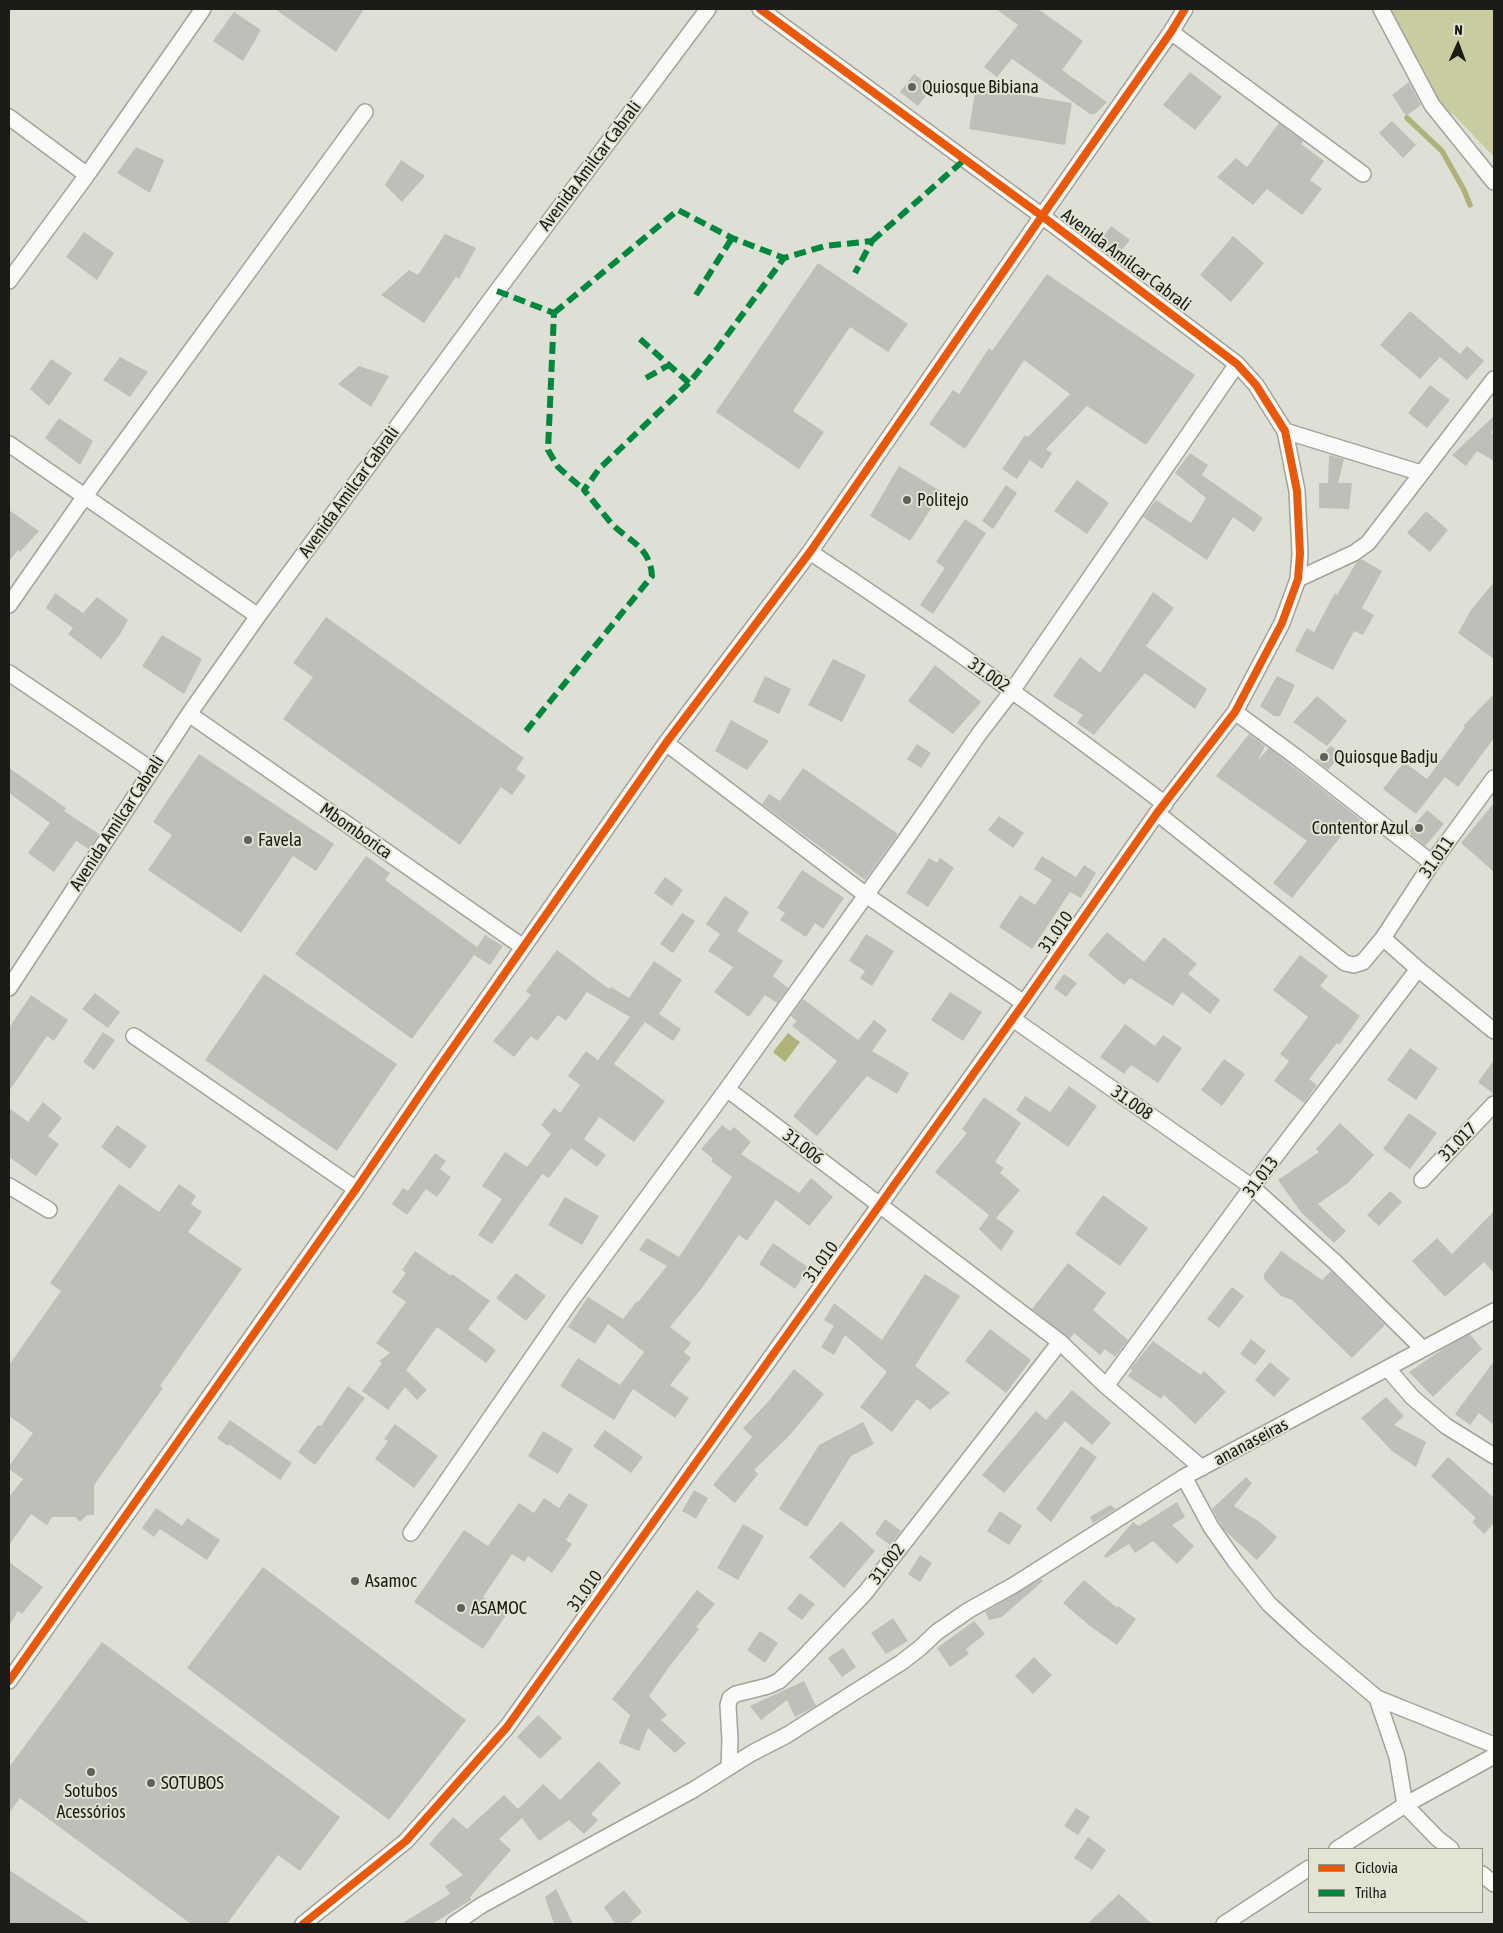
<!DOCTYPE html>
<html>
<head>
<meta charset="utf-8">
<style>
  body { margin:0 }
  #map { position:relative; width:1503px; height:1933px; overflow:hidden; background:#dee0d6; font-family:"Asap Condensed",sans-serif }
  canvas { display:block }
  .frame { position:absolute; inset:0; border:10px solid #1c1c17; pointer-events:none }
  .legend { position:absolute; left:1308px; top:1848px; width:175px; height:65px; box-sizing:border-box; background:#e2e3d3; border:1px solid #939388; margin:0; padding:6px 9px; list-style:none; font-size:15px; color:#1c1c17 }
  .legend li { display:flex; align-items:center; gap:10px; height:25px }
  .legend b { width:25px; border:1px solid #939388 }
  .north { position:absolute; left:1433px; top:20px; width:50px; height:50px; -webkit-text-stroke:4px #e2e3d3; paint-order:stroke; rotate:2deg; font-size:14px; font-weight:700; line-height:20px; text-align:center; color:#1c1c17 }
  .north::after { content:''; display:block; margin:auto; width:18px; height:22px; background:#1c1c17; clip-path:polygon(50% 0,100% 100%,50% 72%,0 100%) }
</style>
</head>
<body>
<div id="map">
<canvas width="1503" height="1933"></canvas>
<div class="frame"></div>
<ul class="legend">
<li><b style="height:6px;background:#e8590c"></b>Ciclovia</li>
<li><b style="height:6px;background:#00873e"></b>Trilha</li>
</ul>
<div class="north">N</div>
</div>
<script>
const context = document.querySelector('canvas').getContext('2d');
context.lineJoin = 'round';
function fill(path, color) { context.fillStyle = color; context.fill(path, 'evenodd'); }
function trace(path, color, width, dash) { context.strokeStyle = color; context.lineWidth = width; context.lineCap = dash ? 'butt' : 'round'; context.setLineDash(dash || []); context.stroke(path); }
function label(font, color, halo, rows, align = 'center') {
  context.font = font + ' "Asap Condensed",sans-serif'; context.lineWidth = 4; context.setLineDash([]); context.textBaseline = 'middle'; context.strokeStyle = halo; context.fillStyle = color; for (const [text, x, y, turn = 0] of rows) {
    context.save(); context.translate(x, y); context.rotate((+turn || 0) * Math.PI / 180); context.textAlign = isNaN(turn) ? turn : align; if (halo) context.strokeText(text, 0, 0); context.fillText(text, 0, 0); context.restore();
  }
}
fill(new Path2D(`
  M1390,9H1494V157L1454,115L1434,102Z`), '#cacca0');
fill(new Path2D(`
  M788,1033L800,1042L785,1062L773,1052Z`), '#b1b27a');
trace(new Path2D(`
  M1407,118L1442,151L1464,190L1470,205`), '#b1b27a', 5.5);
fill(new Path2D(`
  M275,9H364L336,52Z
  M996,9H1038L1083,41L1062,70L1107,102L1095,114H1090L1012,59L997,77L984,67L1018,25Z
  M234,12L261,30L243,61L213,41Z
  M1190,72L1222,97L1195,130L1163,105Z
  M914,74L932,88L918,106L900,92Z
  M1409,82L1421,105L1406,116L1392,95Z
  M976,87L1072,103L1065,145L969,129Z
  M1392,121L1416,145L1403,158L1379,133Z
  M1279,123L1303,141L1301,144L1324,161L1310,180L1322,189L1302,215L1267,189L1253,205L1217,177L1236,158L1247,167Z
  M136,147L164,160L150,193L117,173Z
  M401,160L425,176L402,202L385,185Z
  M1111,226L1130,240L1118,255L1100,241Z
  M84,232L114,253L97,280L66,257Z
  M445,234L476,248L459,279L456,277L424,323L381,295L409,270L418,275Z
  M1233,236L1264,263L1231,302L1200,275Z
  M818,263L908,324L888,352L850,327L793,411L824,432L799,469L716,412Z
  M1047,274L1195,375L1146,445L1087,406L1046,449L1052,453L1042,469L1030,460L1017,479L1002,469L1025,435L1028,437L1070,394L1024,360L965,449L929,424L953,390L959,394L989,348L992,351Z
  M1410,311L1460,354L1467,346L1484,361L1467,380L1440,357L1420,379L1380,345Z
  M120,357L148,372L130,397L103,380Z
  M51,359L72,373L49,406L30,389Z
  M359,366L389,376L371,407L338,384Z
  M1430,385L1450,400L1427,428L1408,413Z
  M1494,416V428L1491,433L1494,435V461L1477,451L1466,466L1452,455Z
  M59,418L93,441L80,465L45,438Z
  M1190,453L1208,465L1202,475L1263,518L1254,532L1233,517L1207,560L1143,517L1156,500L1191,523L1206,498L1175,473Z
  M1329,455L1344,459L1338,483H1352L1349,509L1319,508V483H1328Z
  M899,466L942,492L910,541L870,516Z
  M1077,480L1109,503L1087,534L1054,511Z
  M1006,485L1017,493L993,529L982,521Z
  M9,510L39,531L20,552L18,550L9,561Z
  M1426,511L1448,530L1430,552L1407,533Z
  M965,519L986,533L933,614L920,605L945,568L936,562Z
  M1361,559L1382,571L1362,608L1374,615L1363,635L1354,631L1333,670L1295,651L1307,628L1314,632L1335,593L1337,595L1356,563Z
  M1494,582V659L1458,633L1471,610Z
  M1153,592L1174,608L1146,646L1207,689L1195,709L1145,673L1094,735L1077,723L1083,715L1053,696L1080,657L1100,673Z
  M55,593L83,613L97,597L128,620L119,636L101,659L68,634L73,628L46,608Z
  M326,617L524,758L516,769L526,776L512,795L501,787L460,845L283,719L313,677L293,663Z
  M162,635L202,659L184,694L142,666Z
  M833,659L866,675L842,722L808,705Z
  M935,665L981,702L953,734L908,701Z
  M765,676L791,689L779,714L753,702Z
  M1277,676L1295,685L1280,716H1274L1260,706Z
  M1494,694V738L1458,787L1445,777L1416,814L1383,789L1404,762L1427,779L1465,727L1463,726Z
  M1317,696L1347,721L1327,746L1293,722Z
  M731,720L769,741L747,770L715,751Z
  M1249,734L1265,746L1258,760L1269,748L1370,827L1364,835L1350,825L1292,898L1273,883L1307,841L1216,776Z
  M917,744L931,753L921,768L907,759Z
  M1331,746L1342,754L1328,770L1316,760Z
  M199,754L334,844L316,871L293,856L241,933L148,870L172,835L153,822Z
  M9,768L66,808L64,811L99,834L89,849L76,841L54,872L28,853L50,823L9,793Z
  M803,768L898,834L865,880L762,804L769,794L780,801Z
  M1494,803V872L1461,843Z
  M1427,810L1444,824L1425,846L1408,832Z
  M999,816L1024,833L1013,848L988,830Z
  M366,856L390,873L385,880L477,947L485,935L503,946L490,965L474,955L412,1039L295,954Z
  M1042,856L1076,877L1084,865L1096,873L1081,898L1070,892L1032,949L999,927L1020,895L1035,905L1052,880L1034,869Z
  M929,858L937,863L940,858L954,868L928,907L906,893Z
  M802,870L844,898L823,929L815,923L806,937L780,920L785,913L777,908Z
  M665,877L683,890L672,906L654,893Z
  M725,896L749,912L737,931L783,961L773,976L788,988L777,1003L765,995L749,1017L714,992L733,967L708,951L720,934L706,924Z
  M682,913L695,921L673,953L660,944Z
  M1107,932L1144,962L1164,937L1197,964L1188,974L1220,1000L1210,1014L1182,992L1173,1006L1130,978L1124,985L1088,955Z
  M866,934L894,951L872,986L860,978L865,971L849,961Z
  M557,950L609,989L611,987L629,998L654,961L682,980L659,1014L681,1029L673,1041L645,1022L614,1064L665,1101L634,1142L599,1117L584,1139L606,1155L597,1167L571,1148L549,1178L542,1174L492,1244L478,1235L502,1199L482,1186L505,1152L527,1167L551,1134L541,1125L554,1108L560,1113L580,1085L568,1076L586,1051L598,1060L630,1017L587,992L566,1021L558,1015L537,1041L531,1036L514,1057L493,1041L531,995L526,991Z
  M1300,955L1328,976L1320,986L1360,1016L1339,1045L1337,1043L1309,1079L1317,1085L1304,1103L1274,1081L1289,1061L1280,1054L1308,1017L1273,990Z
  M264,974L397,1064L337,1151L205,1060Z
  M1064,974L1077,983L1066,997L1054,988Z
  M950,992L982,1012L963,1041L931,1020Z
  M95,993L120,1012L108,1028L82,1009Z
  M31,995L68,1020L54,1041L47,1036L9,1091V1028Z
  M803,999L858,1040L874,1020L887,1030L872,1051L909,1073L897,1094L867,1076L817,1136L793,1116L837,1061L792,1026L797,1021L791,1016Z
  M1125,1024L1155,1046L1163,1035L1182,1048L1158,1083L1131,1065L1124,1074L1100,1057Z
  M103,1032L115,1040L94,1070L83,1062Z
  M1410,1048L1438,1068L1416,1100L1387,1080Z
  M1224,1059L1245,1074L1222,1106L1201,1090Z
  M1494,1060V1094L1478,1082Z
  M1069,1086L1097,1106L1068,1147L1016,1110L1025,1096L1050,1112Z
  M984,1097L1021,1123L995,1162L1004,1168L1000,1173L1020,1190L996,1218L1014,1231L1001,1251L979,1229L989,1215L935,1172L967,1133L962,1129Z
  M43,1102L62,1118L48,1136L59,1144L36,1176L9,1157V1108L28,1122Z
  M1409,1113L1437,1133L1410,1169L1383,1149Z
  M1340,1123L1374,1155L1348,1183L1318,1204L1346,1231L1334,1243L1301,1212L1278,1180L1319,1152L1316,1149Z
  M117,1125L147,1146L130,1169L101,1147Z
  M722,1125L730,1131L734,1127L751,1142L741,1154L799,1193L811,1178L833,1197L809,1226L776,1200L747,1241L739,1235L702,1288L670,1327L691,1343L684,1352L691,1358L670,1385L689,1398L675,1418L633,1389L614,1420L560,1386L578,1358L620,1385L644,1352L608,1324L595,1344L568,1327L588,1297L623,1319L637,1301L638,1302L667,1266L639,1250L647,1238L679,1257L732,1177L711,1161L713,1159L701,1149Z
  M435,1153L446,1161L440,1169L451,1177L437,1197L426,1189L407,1215L392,1204L403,1188L408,1191Z
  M119,1184L159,1212L179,1184L196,1196L191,1204L202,1212L188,1232L242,1269L160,1386L163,1388L94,1485V1515H87L80,1522L75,1517H52L47,1525L31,1514L9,1545V1497L23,1479L9,1469V1466L33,1433L9,1416V1365L61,1291L50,1283Z
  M1390,1191L1402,1202L1379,1226L1367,1215Z
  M1103,1195L1148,1228L1120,1266L1075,1234Z
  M565,1197L599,1216L582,1245L548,1225Z
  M1494,1211V1273L1484,1262L1445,1297L1412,1261L1437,1238L1452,1254Z
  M773,1243L809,1268L795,1289L759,1264Z
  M415,1251L451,1276L452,1274L490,1301L468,1329L496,1350L486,1363L437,1327L406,1370L427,1390L417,1400L405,1387L388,1410L362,1391L382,1363L379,1361L390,1353L376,1343L406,1302L392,1292L406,1273L402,1270Z
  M1281,1251L1322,1280L1331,1271L1385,1325L1352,1358L1292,1300L1281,1296L1264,1279V1274Z
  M1068,1263L1106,1293L1093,1310L1128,1340L1115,1357L1105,1349L1100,1355L1074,1333L1070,1339L1032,1309Z
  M516,1273L546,1296L526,1321L496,1298Z
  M925,1274L960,1296L915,1366L950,1393L930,1410L917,1399L892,1432L860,1407L887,1372L845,1335L834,1355L821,1347L834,1326L824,1320L834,1303L882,1340Z
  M1232,1287L1244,1296L1219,1328L1207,1319Z
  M990,1329L1031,1360L1006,1393L965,1361Z
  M1470,1334L1482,1349L1433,1397L1409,1372L1446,1347Z
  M1251,1339L1266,1351L1255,1365L1240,1354Z
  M1153,1341L1201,1375L1204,1371L1226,1392L1195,1424L1164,1395L1161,1399L1128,1376L1132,1370L1130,1369Z
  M1494,1361V1425L1479,1413L1470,1425L1455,1414Z
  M1270,1362L1290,1379L1274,1397L1255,1380Z
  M794,1369L824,1394L789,1436L754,1470L758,1474L735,1503L713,1485L752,1437L743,1428L768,1402Z
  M348,1386L365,1398L315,1465L298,1452L318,1425L321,1426Z
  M1072,1390L1111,1423L1092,1445L1065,1421L1004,1493L982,1475L1036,1411L1046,1420Z
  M1386,1397L1404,1416L1394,1425L1426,1442L1416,1467L1392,1451L1361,1418Z
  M230,1420L292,1463L280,1480L229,1444L228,1446L217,1438Z
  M863,1422L874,1444L851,1456L807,1527L779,1509L819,1445Z
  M395,1424L438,1456L414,1488L375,1459L388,1441L384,1439Z
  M605,1430L643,1457L631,1473L593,1446Z
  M543,1431L573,1449L558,1474L528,1456Z
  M1081,1446L1097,1457L1051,1522L1036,1509Z
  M1448,1457L1494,1498V1523L1484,1534L1472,1522L1476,1518L1431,1476Z
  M1246,1477L1252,1483L1234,1506L1261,1523L1277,1537L1257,1560L1224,1530L1212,1509Z
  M694,1490L708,1498L696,1519L682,1511Z
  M569,1493L588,1505L566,1540L572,1544L552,1573L528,1556L524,1562L512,1554L483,1597L507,1614L483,1649L414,1602L464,1530L488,1546L519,1503L534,1513L544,1498L559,1508Z
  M1177,1502L1185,1517L1172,1525L1194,1546L1177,1564L1153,1541L1135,1553L1129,1544L1106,1558L1104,1556L1133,1522L1139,1526Z
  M1110,1505L1116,1509L1093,1523L1090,1517Z
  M156,1508L182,1526L187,1518L220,1540L207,1560L160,1529L154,1537L142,1528Z
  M1000,1511L1022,1526L1009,1545L987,1531Z
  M885,1519L901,1531L890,1545L875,1534Z
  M841,1521L875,1551L844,1588L809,1557Z
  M743,1524L764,1536L738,1580L717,1568Z
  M920,1555L932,1563L920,1582L908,1574Z
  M9,1562L43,1587L22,1614L18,1611L9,1626Z
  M263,1567L466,1720L389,1820L187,1668Z
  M1041,1579L1043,1581L1002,1617L989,1620L985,1612Z
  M1084,1580L1117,1608L1118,1606L1136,1619L1117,1645L1090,1626L1063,1603Z
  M697,1590L715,1604L696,1627L699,1629L669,1667L649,1696L667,1715L661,1720L686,1743L675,1753L648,1728L639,1751L619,1743L630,1715L612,1699Z
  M800,1593L815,1604L802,1620L787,1609Z
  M893,1618L908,1641L886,1654L871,1633Z
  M974,1621L985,1634L966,1649L969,1654L950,1667L937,1648Z
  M760,1631L778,1643L765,1663L747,1650Z
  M102,1642L340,1817L300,1871L278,1855L227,1924H191L20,1798L9,1813V1767Z
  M843,1648L856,1667L842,1677L828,1658Z
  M1034,1657L1052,1675L1033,1694L1015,1676Z
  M804,1681L816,1706L795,1717L787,1700L761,1720L750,1706Z
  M538,1715L562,1738L540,1759L517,1737Z
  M599,1761L621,1783L591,1814L598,1820L584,1834L569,1820L539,1841L522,1818L499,1839L511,1850L470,1897L471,1900L432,1924H401L450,1894L445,1886L463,1875L429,1844L453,1817L467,1829L504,1795L518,1809L543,1784L560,1800Z
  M1076,1808L1090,1817L1078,1835L1064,1826Z
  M1088,1837L1106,1850L1092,1870L1074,1858Z
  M9,1870L91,1924H9Z
  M556,1889L573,1924H554L545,1897Z
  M624,1890L642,1912L629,1924H615L604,1907Z
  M1119,1894L1152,1924H1087Z`), '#bebfb8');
const minor = new Path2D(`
  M1381,9L1432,105L1494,182
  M1171,32L1363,174
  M9,117L87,175
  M9,281L87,175L203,9
  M1285,431L1421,473
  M9,444L258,616
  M810,552C931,632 1049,716 1165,804
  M1298,579L1354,553L1368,543L1494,379
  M9,605L85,496L365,112
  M9,673L152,770
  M1235,712L1295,756L1432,863
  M189,714L523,947
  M666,743L866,895L1024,1003
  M1157,813L1345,963L1354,965L1363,962L1383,938L1432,863L1494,778
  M1383,938L1418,969L1494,1031
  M9,988L189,714L258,616L497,291L708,9
  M1013,1019L1252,1187L1335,1262L1423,1349
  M134,1036L356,1189
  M727,1089L1060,1342L1106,1386L1202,1468
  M1422,1180L1494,1104
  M9,1186L49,1210
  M1388,1369L1412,1397L1446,1426L1494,1456
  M1106,1386L1252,1187L1418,969
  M1184,1477L1211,1527L1235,1561L1269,1604L1306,1638L1377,1698L1494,1745
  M411,1533L571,1301L727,1089L907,838L979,734L1012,691L1237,364
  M9,1681L356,1189L431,1079L666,743L810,552L1042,216L1171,32L1185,9
  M1377,1698L1397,1757L1405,1805L1437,1838L1451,1849
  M729,1767L730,1740L728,1705L730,1698L736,1694L768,1686L779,1681L802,1659L865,1593L1060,1342
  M1337,1849L1405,1805L1494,1756
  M1482,1874L1494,1884
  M303,1924L406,1841L507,1727L1024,1003L1157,813L1235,712L1282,623L1298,579L1300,554L1297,491L1285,431L1256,385L1237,364L1042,216L760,9
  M454,1924L482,1905L693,1790L752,1753L787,1735L902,1662L920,1648L937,1632L969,1610L1014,1585L1184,1477L1494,1311
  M1224,1924L1309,1868`);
trace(minor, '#a2a39c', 18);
trace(minor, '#fafaf9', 15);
trace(new Path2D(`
  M872,241L964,160
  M497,291L554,313L548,450L558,467L584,490
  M696,295L732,238
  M554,313L678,210L732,238L784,258
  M640,339L689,383
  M646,378L667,366
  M526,731L652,576C650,546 629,542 611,523C602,512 593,501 584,490L599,469L689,383L717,349L784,258L825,246L872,241L855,273`), '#00873e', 6, [12, 6]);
trace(new Path2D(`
  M9,1681L356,1189L431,1079L666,743L810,552L1042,216L1171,32L1185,9
  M303,1924L406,1841L507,1727L1024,1003L1157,813L1235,712L1282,623L1298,579L1300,554L1297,491L1285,431L1256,385L1237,364L1042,216L760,9`), '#e8590c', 8);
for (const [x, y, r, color] of [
  [912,87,5,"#60615a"],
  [907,500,5,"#60615a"],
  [1324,757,5,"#60615a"],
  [1419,828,5,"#60615a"],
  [248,840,5,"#60615a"],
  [355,1581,5,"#60615a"],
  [461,1608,5,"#60615a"],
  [91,1772,5,"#60615a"],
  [151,1783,5,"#60615a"]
]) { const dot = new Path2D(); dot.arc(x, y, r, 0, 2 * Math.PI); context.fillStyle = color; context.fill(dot); trace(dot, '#e2e3d3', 2); }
label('18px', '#1c1c17', '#e2e3d3', [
  ["Quiosque Bibiana",922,87],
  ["Politejo",917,500],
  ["Quiosque Badju",1334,757],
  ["Contentor Azul",1409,828,"right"],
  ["Favela",258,840],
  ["Asamoc",365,1581],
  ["ASAMOC",471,1608],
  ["SOTUBOS",161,1783],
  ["Sotubos",91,1791,"center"],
  ["Acessórios",91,1812,"center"]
], 'left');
label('18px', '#1c1c17', '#e2e3d3', [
  ["Avenida Amilcar Cabrali",590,166,-53],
  ["Avenida Amilcar Cabrali",1126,260,37],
  ["Avenida Amilcar Cabrali",349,492,-54],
  ["31.002",989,675,35],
  ["Avenida Amilcar Cabrali",117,823,-57],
  ["Mbomborica",356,831,35],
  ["31.011",1437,857,-55],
  ["31.010",1056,932,-55],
  ["31.008",1132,1103,35],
  ["31.017",1458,1142,-46],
  ["31.006",803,1147,37],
  ["31.013",1261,1177,-53],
  ["31.010",821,1262,-54],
  ["ananaseiras",1251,1442,-28],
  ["31.002",887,1564,-53],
  ["31.010",585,1591,-54]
]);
</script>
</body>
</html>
